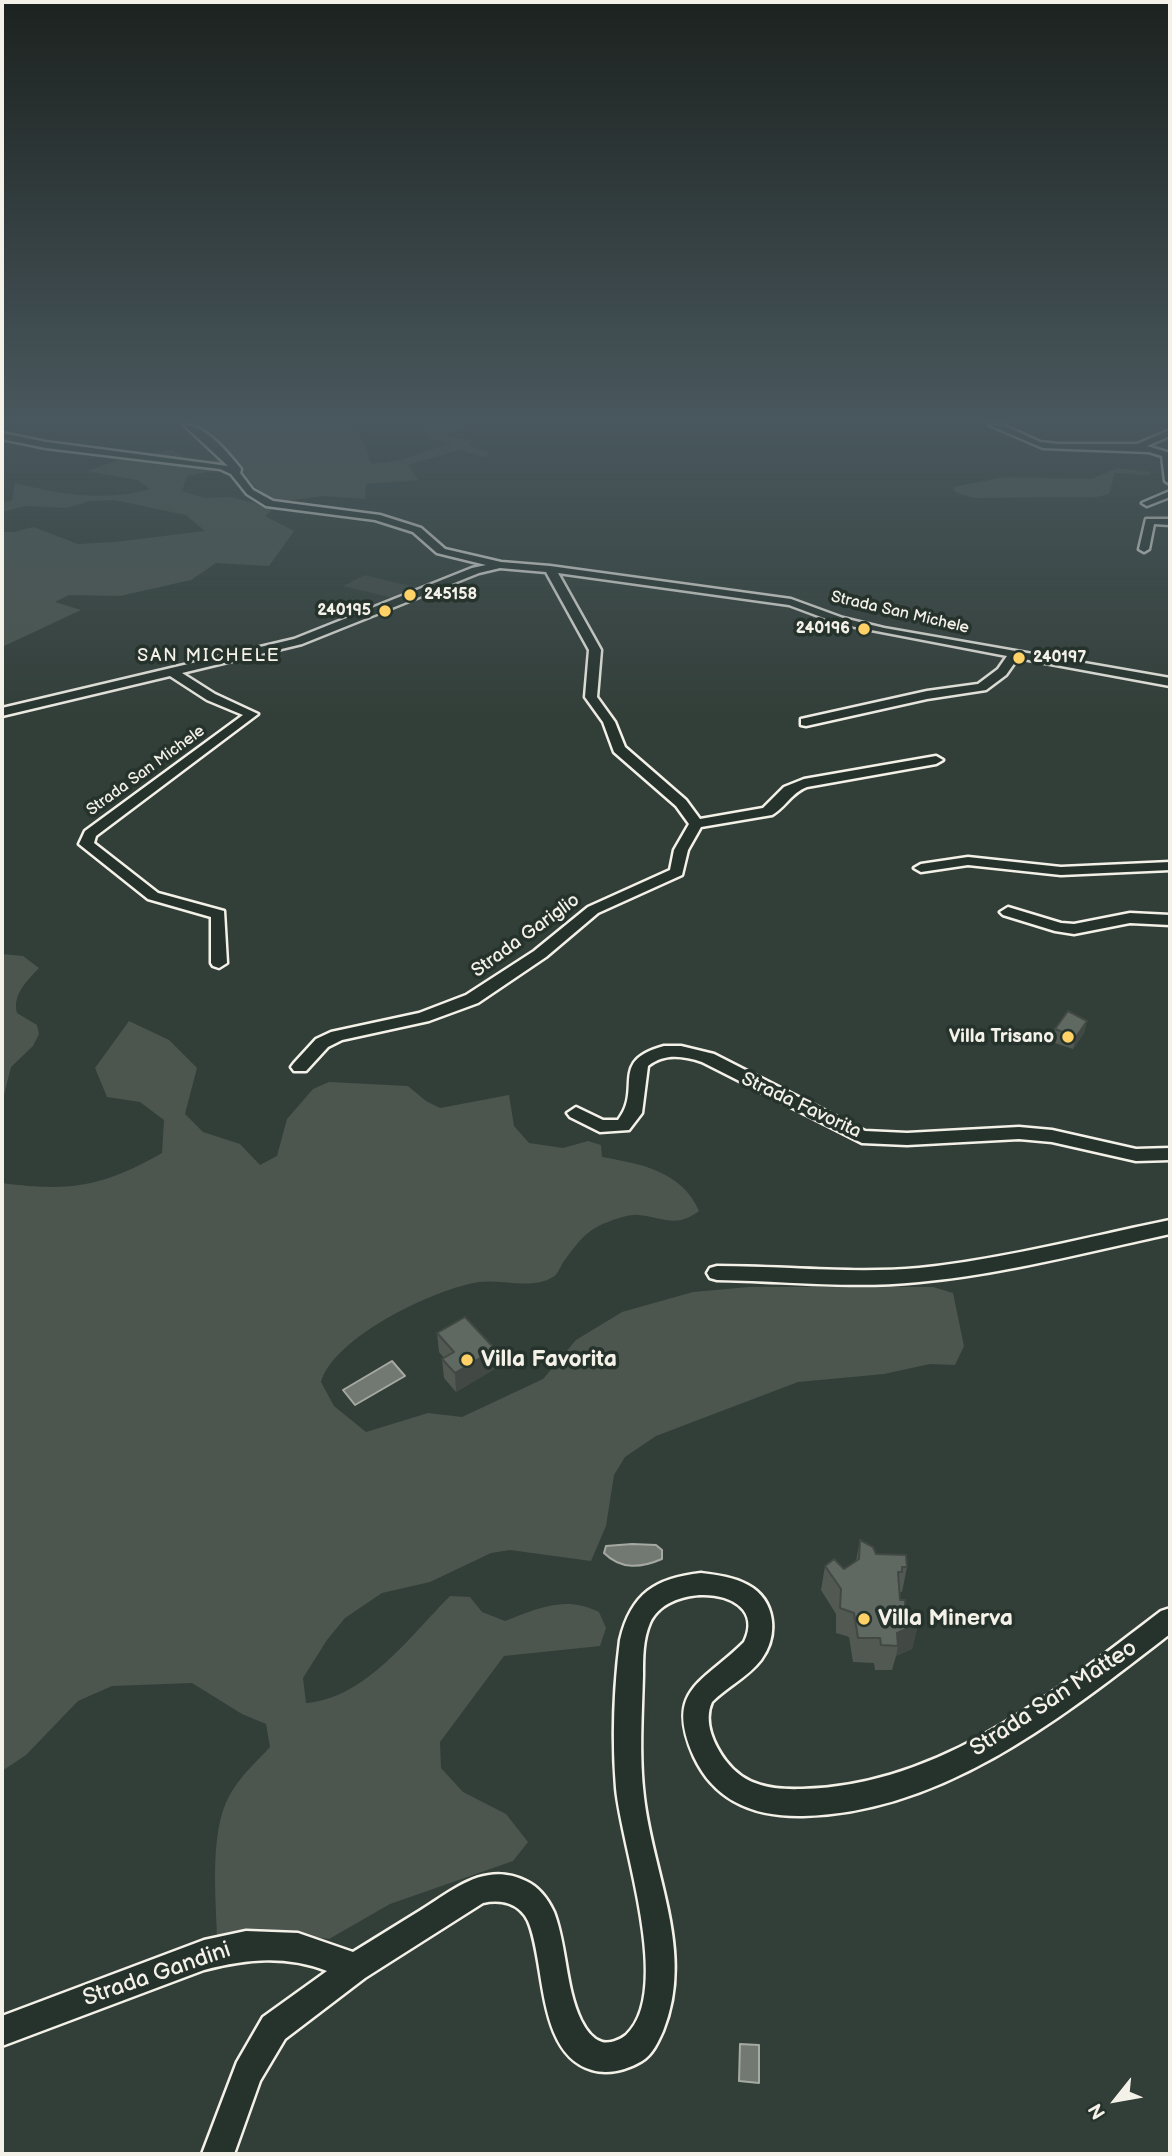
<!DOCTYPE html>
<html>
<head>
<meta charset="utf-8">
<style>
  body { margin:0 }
  #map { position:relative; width:1172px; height:2156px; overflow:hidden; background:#323e38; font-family:"Balsamiq Sans",sans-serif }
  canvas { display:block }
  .frame { position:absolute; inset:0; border:4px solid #f4f1e8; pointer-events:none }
  .north { position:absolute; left:1081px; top:2065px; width:70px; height:70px; -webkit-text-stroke:5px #26332d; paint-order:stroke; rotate:239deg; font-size:19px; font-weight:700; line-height:28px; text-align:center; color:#f4f1e8 }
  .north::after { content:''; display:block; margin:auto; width:24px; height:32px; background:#f4f1e8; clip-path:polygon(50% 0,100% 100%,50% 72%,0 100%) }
</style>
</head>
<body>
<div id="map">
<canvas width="1172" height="2156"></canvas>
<div class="frame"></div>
<div class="north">N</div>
</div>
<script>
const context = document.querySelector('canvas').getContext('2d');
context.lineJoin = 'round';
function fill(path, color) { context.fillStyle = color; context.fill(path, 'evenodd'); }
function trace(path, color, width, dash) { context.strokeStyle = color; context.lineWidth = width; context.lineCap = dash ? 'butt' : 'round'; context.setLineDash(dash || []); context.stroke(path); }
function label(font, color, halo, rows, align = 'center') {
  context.font = font + ' "Balsamiq Sans",sans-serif'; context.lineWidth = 7; context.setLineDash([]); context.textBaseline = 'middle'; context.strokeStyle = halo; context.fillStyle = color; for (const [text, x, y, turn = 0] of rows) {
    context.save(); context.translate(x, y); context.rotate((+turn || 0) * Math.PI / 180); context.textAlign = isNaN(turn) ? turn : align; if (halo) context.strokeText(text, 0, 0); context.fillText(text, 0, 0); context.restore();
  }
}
fill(new Path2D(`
  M365,575L422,589L397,599L343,586Z`), '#404b44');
fill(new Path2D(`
  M193,425H350L364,442L371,464L401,460L452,443L428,438L423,425H467L444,436L471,441L468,445L491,454L483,457L459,450L408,465L418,480L366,484L365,499L324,496L278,502L265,498L238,466L187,476L182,491L205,498L231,497L274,508L265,516L294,531L269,566L216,563L191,580L120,596L69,595L55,602L81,610L2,647V532H14L33,527L78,544L115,542L205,531L186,515L114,500L89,501L67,508L25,506L2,512V503L12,500L15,483C57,494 108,502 150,489L137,480L86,471L128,457L173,450L193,463L233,458Z
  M1117,468L1151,472L1148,475L1115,473L1109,494L1096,497L973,498L955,492L953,487L1005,477L1091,479Z
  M2,954L23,956L39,968C28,980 12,994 17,1013L37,1025L39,1034L33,1046L11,1067L2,1103Z
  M129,1021L169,1040L197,1068L185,1114L203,1132L240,1144L260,1165L277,1156L287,1119L313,1089L329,1082L408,1086L426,1101L440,1108L509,1095L514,1126L529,1143L563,1148L588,1141L601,1145L602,1157C641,1164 682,1171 699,1211C677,1228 664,1218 639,1215C630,1214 616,1219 608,1222C585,1230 576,1245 562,1264C560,1268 557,1275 553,1277C532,1290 502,1279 479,1282C434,1289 334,1337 321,1382L334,1406L366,1432L428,1413L462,1417L543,1379L576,1340L622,1312L693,1292L749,1287H933L953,1293L964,1346L955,1365L930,1364L884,1374L798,1382L656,1436L625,1457L614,1475L606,1526L591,1561L510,1550L491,1553L430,1582L382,1593L345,1618L327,1640L303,1678L306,1703C365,1699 411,1635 450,1596L470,1597L482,1612L505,1621C538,1608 566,1595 599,1612L606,1628L600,1646L504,1656L440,1742L441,1768L463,1792L506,1814L528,1842L513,1861L390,1904L329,1939L295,1934L217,1938C216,1895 208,1824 234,1788C244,1773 258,1760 270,1747L266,1724L242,1714L192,1683L112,1686L78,1701L26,1755L2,1771V1183C70,1192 102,1187 162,1153L164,1120L140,1102L107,1097L95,1068Z`), '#4c564f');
const water = new Path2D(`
  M392,1361L405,1376L355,1405L343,1390Z
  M632,1544L656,1545L662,1550V1559C641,1568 621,1570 604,1553L606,1546Z
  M740,2044L759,2045V2083L739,2081Z`);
fill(water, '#727972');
trace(water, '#a6a9a1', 2);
const minor = new Path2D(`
  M184,425C206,425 228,453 241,469L240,473L253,490L273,501L380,515L421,528L445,549L501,562L550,566L791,599L843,618L884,628L1170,678V686L1018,658L1006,675L986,690L927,699L806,726L801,725V719L927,691L978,684L998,669L1007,656L840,624L789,605L558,573L601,650L597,697L615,722L625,747L686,800L700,819L763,808L784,787L804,779L936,756L943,760L936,764L807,787C791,793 786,807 772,815L701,827L688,850L682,875L598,913L546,957L478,1003L429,1021L342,1040L328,1047L306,1071H294L291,1067L294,1063L316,1039L331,1032L419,1013L466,995L534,951L588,907L670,870L674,850L689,824L676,806L614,752L603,722L585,697L589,650L546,572L500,568L479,573L302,644L182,673L215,694L258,714L96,836L94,843L158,893L224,911L227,963L219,968L213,966L211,963V917L148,899L79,844L85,831L243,715L207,700L170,676L2,716V708L294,639L472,568L486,565L437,553L413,532L375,520L266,506L247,494L231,474L220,469L46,448L2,439V433L46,442L228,466Z
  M989,425H1003L1040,442L1058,444H1137L1170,430V436L1147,446L1170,453V484L1165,481L1162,456L1149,452L1043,448Z
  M1170,491V497L1147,506L1142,503Z
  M1146,519H1170V525L1154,524L1149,549L1144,552L1139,549Z
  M968,857L1061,867L1170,862V870L1061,875L968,865L921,872L914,868L921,864Z
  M1008,907L1061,923L1074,924L1130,913L1170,915V925L1130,923L1074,934L1055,931L1003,915L1000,912Z
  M664,1046H681L714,1054L865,1131L907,1133L1019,1127L1052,1130L1136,1149L1170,1148V1160L1136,1161L1052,1142L1019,1139L907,1145L862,1143L702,1062C683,1056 665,1053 648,1066L642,1113L629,1130L600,1132L570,1117L567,1113L576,1107L603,1120H618C643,1088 608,1061 664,1046Z
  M1170,1220V1234C1087,1252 1004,1274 919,1282C852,1289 784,1281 717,1280L710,1278L707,1273L710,1268L717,1266C784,1266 852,1274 919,1268C1004,1259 1087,1237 1170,1220Z
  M701,1573C717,1575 734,1577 748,1585C776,1600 779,1636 761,1660C748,1677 727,1687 712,1702C703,1722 714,1745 726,1761C745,1786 772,1790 802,1789C940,1786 1056,1691 1161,1611L1170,1608V1634C1064,1716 943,1813 803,1816C755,1817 715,1802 694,1757C664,1689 703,1683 744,1642C771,1588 669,1579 650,1623C643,1639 643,1658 643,1675C642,1715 639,1756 644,1797C653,1875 695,1953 663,2031C658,2042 653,2054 642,2061C627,2070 608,2075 592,2070C536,2054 546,1962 528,1921C519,1903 501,1899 483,1903L365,1978L285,2039L260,2081L234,2154H202L237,2062L263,2017L327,1971C285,1955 247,1959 204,1970L2,2046V2016L204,1940L246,1931L298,1933L353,1952C376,1938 398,1924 421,1910C454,1889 486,1861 526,1881C539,1887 548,1899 554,1912C567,1946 565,1986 581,2020C585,2028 592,2039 602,2042C609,2044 620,2040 626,2035C674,1991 621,1846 616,1788C612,1740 614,1687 620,1640C631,1593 656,1578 701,1573Z`);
trace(minor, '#f4f1e8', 5);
fill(minor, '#26332d');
fill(new Path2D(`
  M1087,1021L1084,1033L1073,1049L1052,1042L1055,1029Z
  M437,1333L496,1368L456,1392L444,1378L442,1359L444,1358L439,1352Z
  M860,1540L876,1554L907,1567L902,1592H899L900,1600L905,1616L918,1624L912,1649L896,1656L892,1670H875L874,1663L853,1662L849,1637L836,1633V1614L821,1590L825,1566L844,1569L856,1561Z`), '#525953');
fill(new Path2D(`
  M1087,1021L1084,1033L1073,1049L1076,1037Z
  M495,1349L496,1368L456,1392L455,1373Z
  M918,1624L912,1649L896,1656L898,1646L897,1633Z`), '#424944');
const building = new Path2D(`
  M1068,1011L1087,1021L1076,1037L1055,1029Z
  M465,1317L495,1349L455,1373L442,1359L454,1352L437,1333Z
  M860,1540L873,1547L876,1554L906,1555L907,1567H902V1572H898L900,1600H905V1616H916L918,1624L897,1633L898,1646L881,1645L880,1638H858L854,1613L840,1608L841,1589L825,1566L834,1559L844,1569L859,1559Z`);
fill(building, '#5f6861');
trace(building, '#424944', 2);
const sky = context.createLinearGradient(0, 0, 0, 727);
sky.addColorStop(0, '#1c221f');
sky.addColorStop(0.58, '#49585e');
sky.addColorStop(1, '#49585e00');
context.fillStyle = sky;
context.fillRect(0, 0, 1172, 727);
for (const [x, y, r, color] of [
  [410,595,7,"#ffd166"],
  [385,611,7,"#ffd166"],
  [864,629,7,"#ffd166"],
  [1019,658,7,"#ffd166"],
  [1068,1037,7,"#ffd166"],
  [467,1360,7,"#ffd166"],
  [864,1619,7,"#ffd166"]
]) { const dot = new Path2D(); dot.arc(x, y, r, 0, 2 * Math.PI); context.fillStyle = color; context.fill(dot); trace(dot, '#26332d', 2.5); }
label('bold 16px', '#f4f1e8', '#26332d', [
  ["245158",424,595],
  ["240195",371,611,"right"],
  ["240196",850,629,"right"],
  ["240197",1033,658]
], 'left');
label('16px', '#f4f1e8', '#26332d', [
  ["Strada San Michele",900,613,13],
  ["Strada San Michele",146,771,-36]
]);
context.letterSpacing = '2px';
label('18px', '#f4f1e8', '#26332d', [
  ["SAN MICHELE",209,656]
]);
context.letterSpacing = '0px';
label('19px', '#f4f1e8', '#26332d', [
  ["Strada Gariglio",526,936,-36],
  ["Strada Favorita",801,1106,25]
]);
label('bold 19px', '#f4f1e8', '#26332d', [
  ["Villa Trisano",1054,1037]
], 'right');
label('bold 23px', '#f4f1e8', '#26332d', [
  ["Villa Favorita",481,1360],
  ["Villa Minerva",878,1619]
], 'left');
label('23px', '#f4f1e8', '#26332d', [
  ["Strada San Matteo",1054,1699,-33],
  ["Strada Gandini",157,1975,-19]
]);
</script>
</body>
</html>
